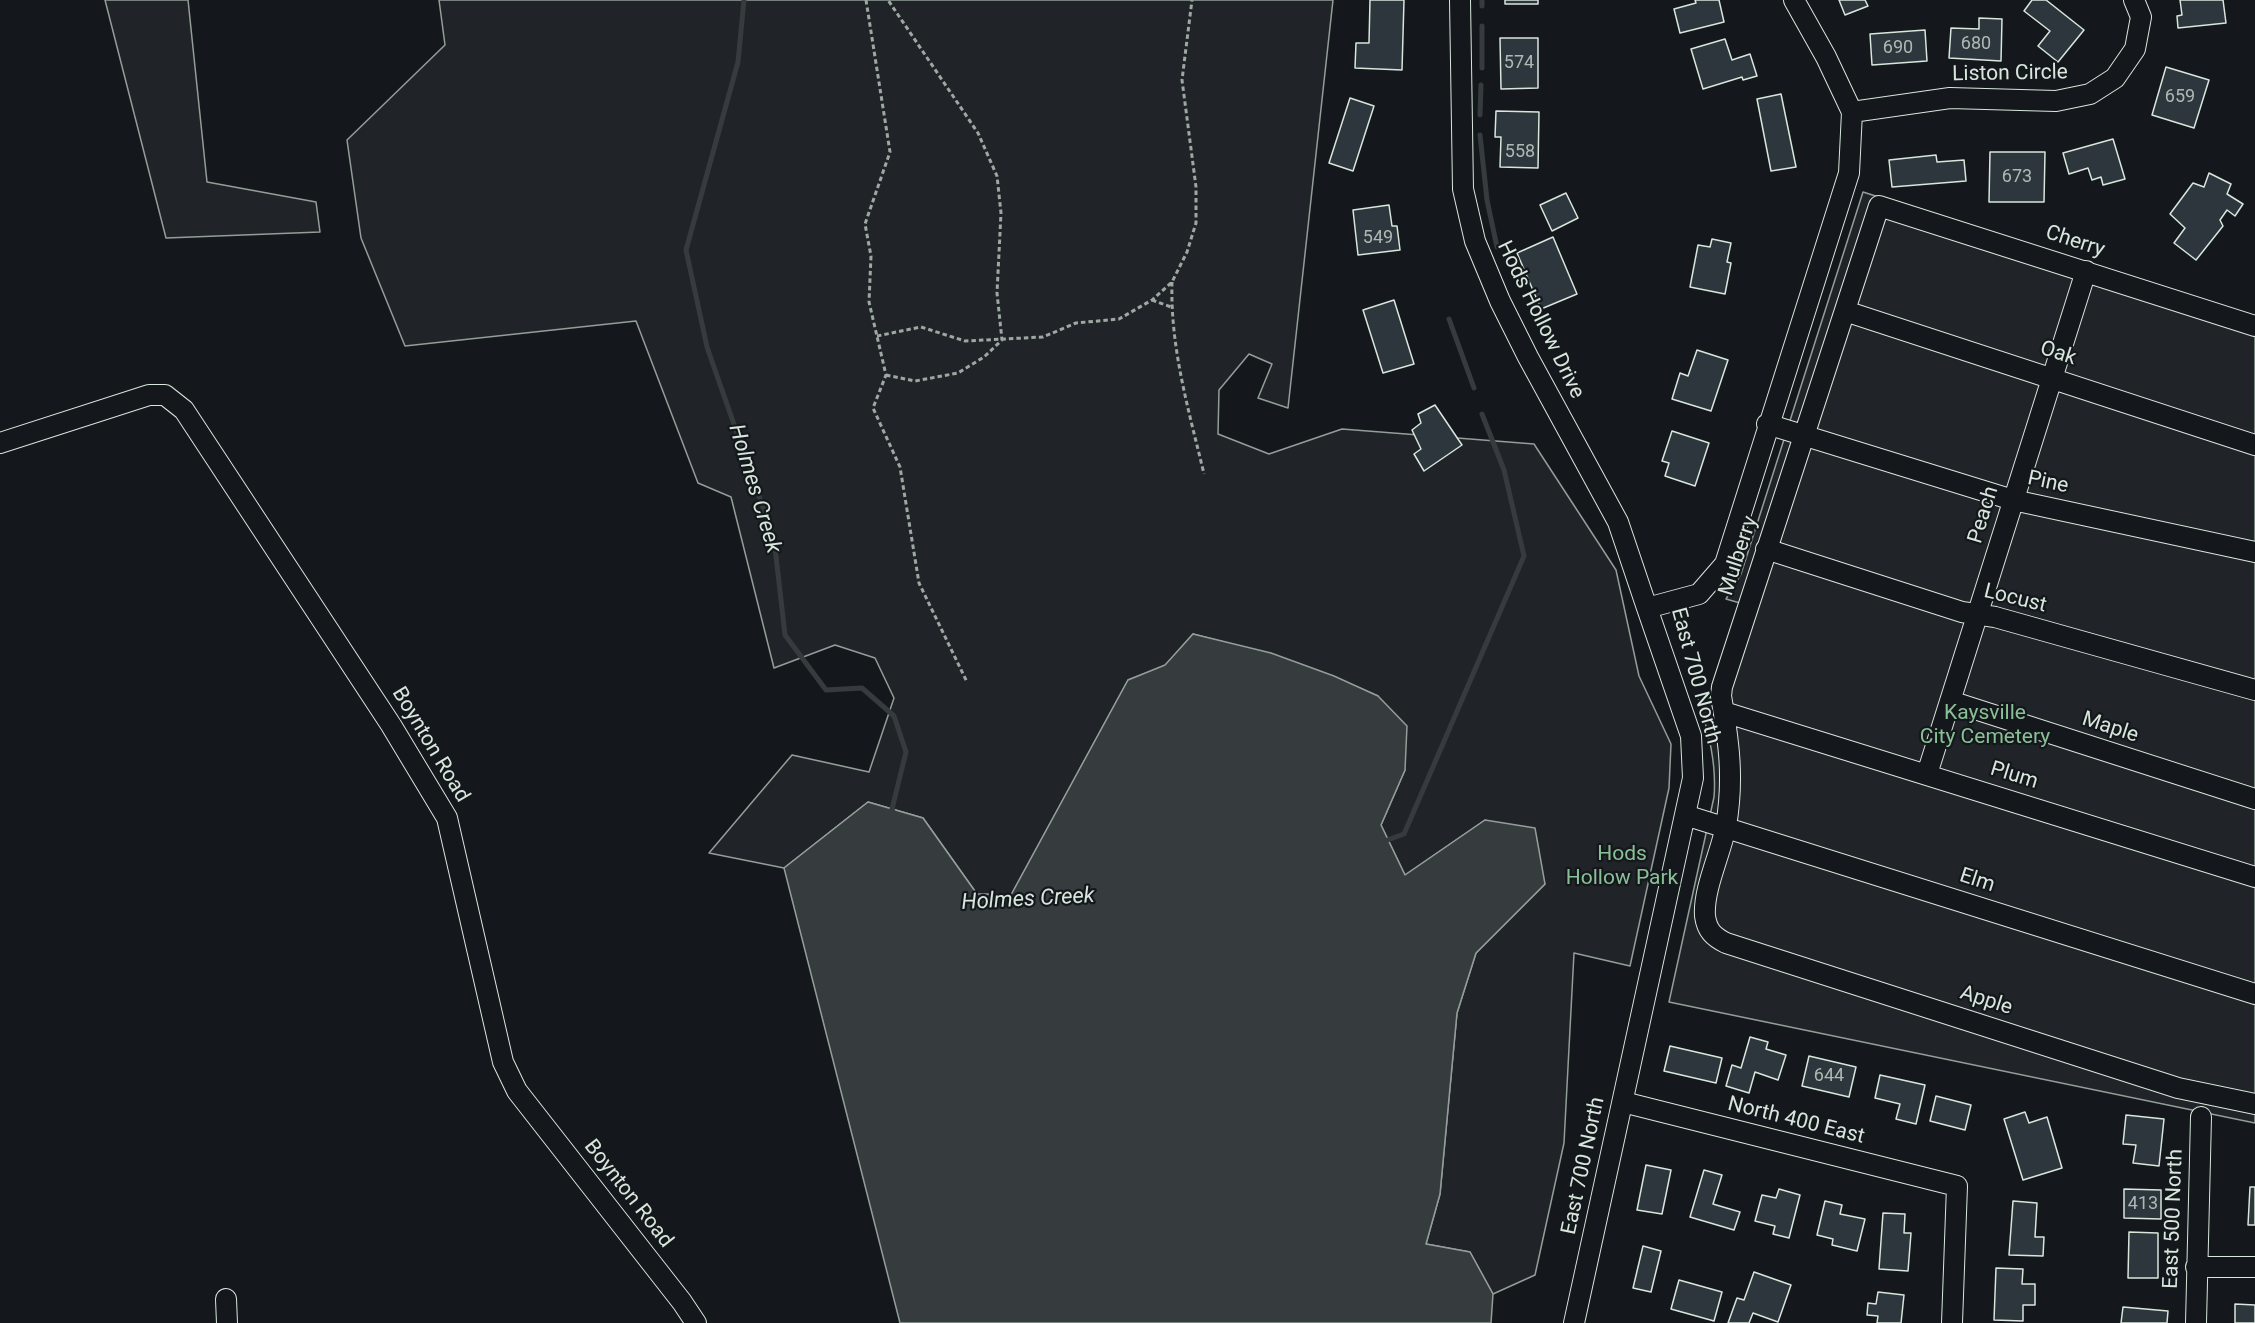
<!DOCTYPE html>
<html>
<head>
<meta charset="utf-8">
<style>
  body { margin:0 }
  canvas { display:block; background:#14181c }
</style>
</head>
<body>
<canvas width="2255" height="1323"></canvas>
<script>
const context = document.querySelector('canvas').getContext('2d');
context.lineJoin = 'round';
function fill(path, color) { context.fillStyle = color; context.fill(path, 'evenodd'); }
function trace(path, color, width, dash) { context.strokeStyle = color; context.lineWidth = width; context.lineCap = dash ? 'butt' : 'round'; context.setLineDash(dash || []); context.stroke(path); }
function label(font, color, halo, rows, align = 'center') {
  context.font = font + ' Roboto,sans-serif'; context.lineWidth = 4.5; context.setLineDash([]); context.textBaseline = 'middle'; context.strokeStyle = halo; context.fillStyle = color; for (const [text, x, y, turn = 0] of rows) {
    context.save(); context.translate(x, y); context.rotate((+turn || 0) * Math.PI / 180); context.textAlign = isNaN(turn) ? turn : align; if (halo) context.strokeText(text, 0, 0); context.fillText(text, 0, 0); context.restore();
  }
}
const green = new Path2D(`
  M105,0H188L207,182L316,202L320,232L166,238Z
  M439,0H1333L1288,408L1258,398L1272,364L1249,354L1219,390L1218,434L1269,454L1342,429L1534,444L1616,570L1639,676L1671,744L1669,788L1630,966L1574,953L1564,1143L1535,1275L1493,1294L1470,1252L1426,1244L1440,1194L1457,1013L1476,953L1545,884L1485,820L1405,875L1381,825L1405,770L1378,696C1318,669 1257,650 1193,634L1165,666L1128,680L1011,895L977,894L923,818L868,802L784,868L709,853L792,755L869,772L894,698L875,658L835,645L774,668L731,497L698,483L636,321L405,346L361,238L347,140L445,45Z
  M1863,192L2255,317V1123L1669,1002L1714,797C1717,760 1707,729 1697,694L1710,698L1740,603L1726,599L1741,574Z`);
fill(green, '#202428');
trace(green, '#939e99', 1.5);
const water = new Path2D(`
  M1193,634L1271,653L1334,676L1378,696L1407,726L1405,770L1381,825L1405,875L1485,820L1535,828L1545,884L1476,953L1457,1013L1440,1194L1426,1244L1470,1252L1493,1294L1491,1323H900L784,868L868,802L923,818L977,894L1011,895L1128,680L1165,665Z`);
fill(water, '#363b3e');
trace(water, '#939e99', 1.5);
trace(new Path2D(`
  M744,0L738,62L686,250L707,347L774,539L785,635L826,690L862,688L894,716L906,752L892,809L894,815
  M1482,6V0
  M1482,68V26
  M1480,115L1481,85
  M1480,135L1487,200L1497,247
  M1449,319L1474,388
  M1382,842L1404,834L1524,556L1504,470L1482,414`), '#363b3e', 5);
const building = new Path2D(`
  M1370,0H1404L1402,70L1355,68L1356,43H1369Z
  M1505,0H1538V4H1505Z
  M1695,0H1719L1724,22L1680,33L1674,9L1696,3Z
  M1839,0H1865L1868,6L1845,15Z
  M2032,0H2046L2084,30L2058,62L2038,46L2050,31L2024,11Z
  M2180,0H2223L2226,23L2178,28L2177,16L2182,15Z
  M1979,18L2002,19L2001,61L1949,58L1951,28L1979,29Z
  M1925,30L1927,61L1872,65L1870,34Z
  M1500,38H1538V88L1501,89Z
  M1725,39L1732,60L1750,54L1757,76L1743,80L1742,77L1703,89L1691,49Z
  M2166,67L2209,80L2194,128L2152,115Z
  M1781,94L1796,167L1771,171L1757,99Z
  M1350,98L1374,106L1353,171L1329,163Z
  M1496,111L1539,112L1538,168L1500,167L1501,137H1495Z
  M2113,139L2125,179L2103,185L2101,177L2092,180L2088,168L2069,174L2063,153Z
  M1990,152H2045L2044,202H1989Z
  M1936,155L1937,162L1964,160L1966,181L1892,187L1889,160Z
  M2209,173L2231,184L2227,194L2243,204L2235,216L2227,210L2220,220L2223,226L2196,260L2174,243L2185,228L2170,214L2193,183L2204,187Z
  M1566,193L1578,218L1552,231L1540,205Z
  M1389,205L1392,226H1397L1400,250L1358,255L1353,210Z
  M1553,237L1577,294L1541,309L1517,253Z
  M1712,239L1731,243L1727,262L1731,263L1725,294L1690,287L1698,245L1710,247Z
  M1394,300L1414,364L1383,373L1363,310Z
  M1697,350L1728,360L1711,411L1672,399L1680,373L1688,376Z
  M1435,405L1462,445L1424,471L1414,454L1421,449L1412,430L1421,423L1418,414Z
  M1672,431L1709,443L1695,486L1665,476L1669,463L1662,461Z
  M1750,1037L1768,1042L1766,1049L1786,1055L1778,1080L1755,1072L1749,1093L1726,1086L1732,1065L1741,1068Z
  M1670,1046L1722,1058L1716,1083L1664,1071Z
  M1809,1056L1856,1067L1849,1097L1802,1086Z
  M1880,1075L1925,1085L1916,1124L1896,1119L1900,1104L1875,1098Z
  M1936,1096L1971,1105L1965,1130L1930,1121Z
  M2025,1112L2029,1123L2047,1117L2062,1168L2023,1180L2004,1119Z
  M2126,1115L2164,1119L2159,1166L2133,1163L2136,1145L2123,1144Z
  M1646,1165L1671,1170L1662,1214L1637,1210Z
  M1704,1170L1722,1175L1713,1204L1740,1212L1734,1230L1690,1217Z
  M2250,1187H2255V1225H2248Z
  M1779,1189L1800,1195L1789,1238L1773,1234L1775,1226L1755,1221L1762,1195L1776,1198Z
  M2124,1189L2161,1190V1219L2124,1218Z
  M1825,1201L1842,1205L1840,1214L1865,1219L1857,1251L1832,1245L1833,1239L1817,1235Z
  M2013,1201L2037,1203L2035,1237H2044L2043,1256L2009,1255Z
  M1883,1213L1905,1214L1904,1233H1911L1908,1271L1879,1269Z
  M2129,1232L2158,1233V1278H2128Z
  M1643,1246L1661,1251L1651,1292L1633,1288Z
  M1996,1268L2023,1269L2022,1284H2035V1305H2023V1321L1994,1320Z
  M1754,1272L1791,1285L1778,1322L1753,1313L1749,1323H1728L1737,1298L1744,1300Z
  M1679,1280L1722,1292L1714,1321L1671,1309Z
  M1878,1292L1904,1295L1901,1323H1877L1878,1316L1867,1315L1868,1303L1876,1304Z
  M2235,1304L2255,1305V1323H2235Z
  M2123,1307L2168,1311L2167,1323H2121Z`);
fill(building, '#2c363c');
trace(building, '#d8e6dc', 1.5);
const minor = new Path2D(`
  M1460,0L1463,189L1475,241L1500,301L1528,357L1618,522L1647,608
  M1852,112L1950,98L2056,101L2090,94L2115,78L2135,49L2141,17L2134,0
  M1845,311L2255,445
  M2255,326L1879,206L1722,687L1721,696C1729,742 1734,779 1726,826C1721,853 1703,889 1705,916C1707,931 1714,937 1726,943L2178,1088L2255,1104
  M1767,424L2013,500L2255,552
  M0,443L149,395H165L184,410L391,725L447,818L503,1062L517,1091L682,1302L696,1323
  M1766,549L1962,612L1995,617L2255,690
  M1950,701L2255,799
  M1724,712L2255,877
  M1927,774L2086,271
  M1685,815L2255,994
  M1623,1102L1957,1186L1952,1323
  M2196,1267H2255
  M226,1299L227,1323
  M1574,1323L1693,778L1691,736L1647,608L1699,594L1725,564L1849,173L1852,112L1826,57L1794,0
  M2196,1323L2201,1117`);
trace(minor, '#d8e6dc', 22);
trace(new Path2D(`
  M866,0L890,152L865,224L871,256L869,302L886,375L873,408L900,467L919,583L967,682
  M1172,282C1170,348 1189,411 1204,474
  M1152,300L1171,307
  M877,336L921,327L965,341L1043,337L1076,323L1119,319L1152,300L1172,282L1187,252L1196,223V187L1182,80L1192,0
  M886,375L915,381L958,373L984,357L1002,340L997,293L1001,213L997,176L978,133L888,0`), '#9da8a2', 3, [4.5, 3]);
trace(minor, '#14181c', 20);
label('18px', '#adbab4', null, [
  ["680",1976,44],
  ["690",1898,48],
  ["574",1519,63],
  ["659",2180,97],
  ["558",1520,152],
  ["673",2017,177],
  ["549",1378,238],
  ["644",1829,1076],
  ["413",2143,1204]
]);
label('21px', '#d8e6dc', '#14181c', [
  ["Liston Circle",2010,74,-1],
  ["Cherry",2075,242,18],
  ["Hods Hollow Drive",1540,320,64],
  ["Oak",2058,354,18],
  ["Pine",2048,483,12],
  ["Peach",1984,515,-73],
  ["Mulberry",1739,556,-72],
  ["Locust",2015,599,14],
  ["East 700 North",1695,676,75],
  ["Maple",2110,728,18],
  ["Boynton Road",430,745,59],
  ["Plum",2014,776,17],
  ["Elm",1977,881,18],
  ["Apple",1986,1001,18],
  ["North 400 East",1796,1121,14],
  ["East 700 North",1584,1166,-78],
  ["Boynton Road",628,1194,52],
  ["East 500 North",2174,1219,-88]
]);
label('21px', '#8ac095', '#14181c', [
  ["Kaysville",1985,714],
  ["City Cemetery",1985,738],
  ["Hods",1622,855],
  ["Hollow Park",1622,879]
]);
label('italic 22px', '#d8e6dc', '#14181c', [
  ["Holmes Creek",754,489,73],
  ["Holmes Creek",1028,900,-3]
]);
</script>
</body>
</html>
